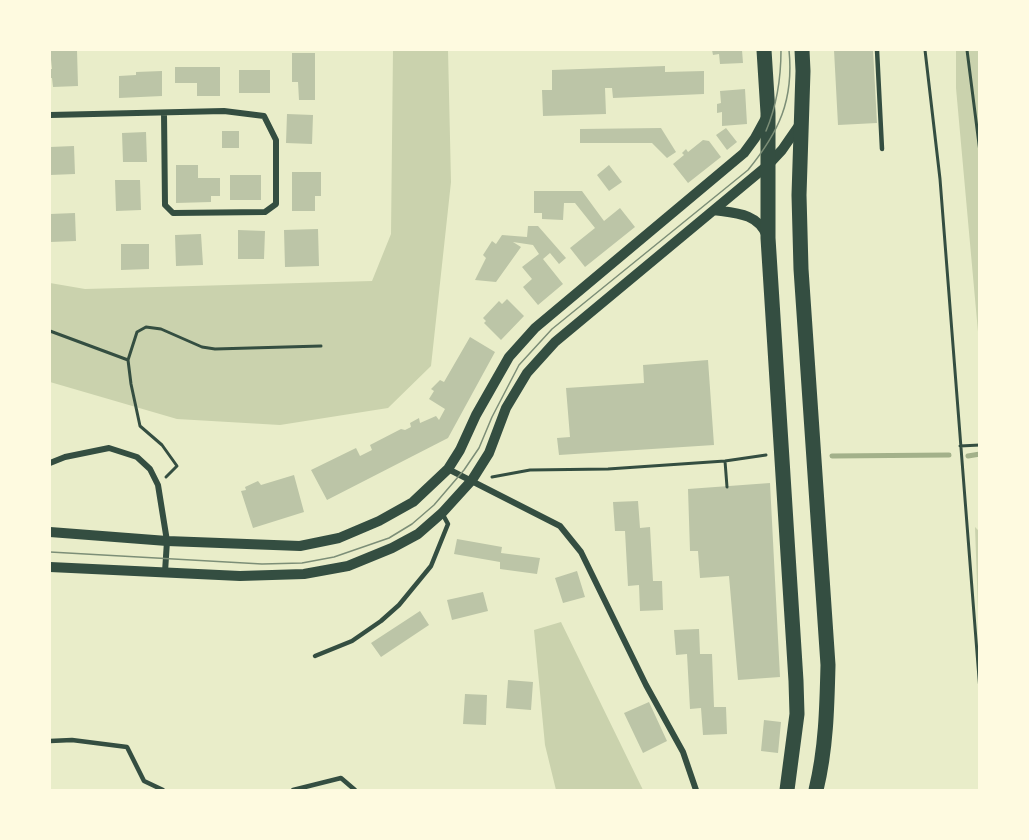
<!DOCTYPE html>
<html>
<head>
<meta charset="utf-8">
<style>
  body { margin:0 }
  #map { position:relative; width:1029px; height:840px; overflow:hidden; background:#e9edc9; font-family:"Alegreya Sans",sans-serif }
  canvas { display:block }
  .frame { position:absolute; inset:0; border:51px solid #fefae0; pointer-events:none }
</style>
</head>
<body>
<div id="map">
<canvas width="1029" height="840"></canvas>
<div class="frame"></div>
</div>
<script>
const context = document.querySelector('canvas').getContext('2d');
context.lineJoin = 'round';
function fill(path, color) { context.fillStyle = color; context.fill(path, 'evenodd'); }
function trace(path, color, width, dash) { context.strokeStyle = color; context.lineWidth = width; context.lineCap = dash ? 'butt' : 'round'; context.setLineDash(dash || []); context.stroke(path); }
fill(new Path2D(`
  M393,50H448L451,182L431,366L388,408L280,425L177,419L50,382V283L85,289L372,281L391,234Z
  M956,50H979V343L956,88Z
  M975,527L980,532L979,639Z
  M561,622L643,790H556L545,745L534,630Z`), '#cad2ad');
trace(new Path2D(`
  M832,456L949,455
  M968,456L980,454`), '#a3b18a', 5);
fill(new Path2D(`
  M50,50H77L78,86L53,87L52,78H50V69H52Z
  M712,50H742L743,63L720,64L719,54L713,55Z
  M834,50H873L877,123L838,125Z
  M292,53H315V100H299L298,82H292Z
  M665,66V72L704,71V94L613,98L612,88H605L606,114L543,116L542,90H552V70Z
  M175,67H220V96H197V83H175Z
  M239,70H270V93H239Z
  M162,71V96L119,98V76L136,75V72Z
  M745,89L747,124L722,126V112L717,113V104L721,103L720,91Z
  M287,114L313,115L312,144L286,143Z
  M661,128L676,152L667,158L652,143H580V129Z
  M726,128L737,142L727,150L716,135Z
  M222,131H239V148H222Z
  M146,132L147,162H123L122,133Z
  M703,140L709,141L721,157L688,183L673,164L684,155L682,153L686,149L688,152Z
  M74,146L75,174L50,175V147Z
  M176,165H198V178H220V196H211V202L176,203Z
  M609,165L622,182L609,191L597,175Z
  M292,172H321V196H315V211H292Z
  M230,175H261V200H230Z
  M115,180H140L141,210L116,211Z
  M534,191H582L604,221L620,208L635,227L585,267L570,248L595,228L575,203H564L563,220L542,219V213H534Z
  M75,213L76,241L50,242V214Z
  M528,226H538L566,258L559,264L550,253L543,259L563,284L538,305L523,287L532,279L522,267L539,254L533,245L513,242L521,247L496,282L475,280L486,258L483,255L492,241L496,244L502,235L527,237Z
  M318,229L319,266L285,267L284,230Z
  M238,230L265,231L264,259H238Z
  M201,234L203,265L176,266L175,235Z
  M121,244H149V269L121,270Z
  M507,299L524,316L501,340L484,323L486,321L483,318L499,301L502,304Z
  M470,337L495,352L448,438L327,500L311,470L356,448L360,456L372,450L370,445L401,429L405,430L411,427L410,423L419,418L420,423L436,416L439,420L445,409L429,399L434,391L431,389L440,380L444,382Z
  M708,360L714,445L559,455L557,438L570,437L566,388L644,383L643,365Z
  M294,475L304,512L253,528L241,491L246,490L245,487L258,481L261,485Z
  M770,483L780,677L738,680L729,576L700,578L698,551H690L688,489Z
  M638,501L640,528L650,527L653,581H662L663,610L640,611L639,585L628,586L625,531H615L613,502Z
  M457,539L502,547L501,553L540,558L537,574L500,569V562L454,554Z
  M577,571L585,597L563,603L555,578Z
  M483,592L488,611L452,620L447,600Z
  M420,611L429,625L381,657L371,643Z
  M699,629L700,654H712L714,707H726L727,734L703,735L701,708L690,709L687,654L676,655L674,630Z
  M508,680L533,682L531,710L506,708Z
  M465,694L487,695L486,725L463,724Z
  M649,702L667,741L643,753L624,713Z
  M764,720L781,722L778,753L761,751Z`), '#bcc5a7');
trace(new Path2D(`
  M925,50L940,179L980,691
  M967,50L980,152
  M50,331L128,360
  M960,446L980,445
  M725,461L727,487
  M166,477L177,466L162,445L140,426L131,384L128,360L137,332L146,327L161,329L202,347L215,349L321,346
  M492,477L530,470L608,469L725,461L766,455`), '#344e41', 3);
trace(new Path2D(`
  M877,50L882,149
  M315,656L352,641L381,621L399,605L431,566L448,524L442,513
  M50,741L72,740L127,747L144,781L163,790
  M293,790L341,778L355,790`), '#344e41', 4.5);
trace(new Path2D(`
  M50,115L224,111L264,116L276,140V204L265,212L173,213L165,205L164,113
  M50,463L65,457L109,448L137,457L150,469L158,485L167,541L165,572
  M448,469L560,526L581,552L646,685L683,752L696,790`), '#344e41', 6);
trace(new Path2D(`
  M714,210C735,213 758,213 767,236
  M50,532L167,541L300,546L339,538L379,521L413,502L448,469L460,450L476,415L509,357L535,328L744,153L755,138L767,116
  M50,567L240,576L304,574L348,566L392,548L418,534L442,513L472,480L489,453L506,408L527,373L555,342L768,165L782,150L800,124`), '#344e41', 10);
trace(new Path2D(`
  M764,50L768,113V238L796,681L797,714L787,790
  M802,50L803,71L799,195L801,269L828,665C827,707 826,749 816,790`), '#344e41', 15);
trace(new Path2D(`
  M766,131C777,105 781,78 781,50
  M50,552L262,564L302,563L334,557L389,538L412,524L434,505L464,470L479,448L492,417L519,365L552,329L748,170C779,132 794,100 789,50`), '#7c8e77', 1.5);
</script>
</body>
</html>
